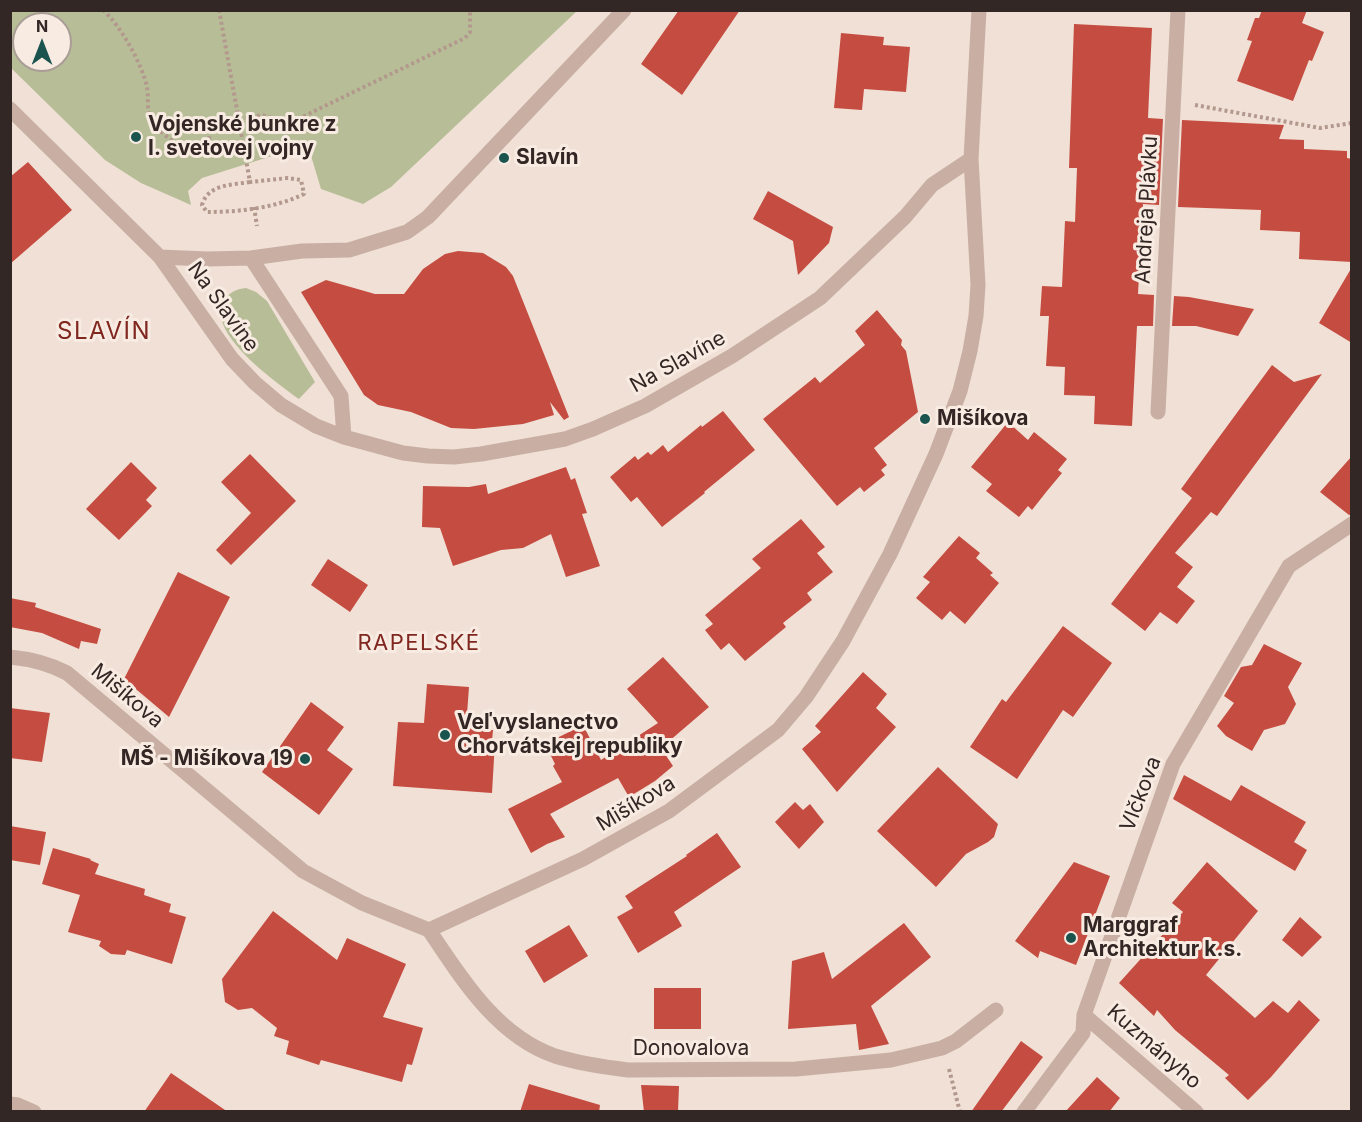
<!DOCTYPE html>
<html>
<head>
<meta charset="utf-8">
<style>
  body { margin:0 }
  #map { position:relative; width:1362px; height:1122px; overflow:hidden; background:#f0e0d6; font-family:Inter,sans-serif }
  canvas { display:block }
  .frame { position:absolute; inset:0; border:12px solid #332725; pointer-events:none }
  .north { position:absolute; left:12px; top:12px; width:60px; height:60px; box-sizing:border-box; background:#f8ebe2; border:2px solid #a99d96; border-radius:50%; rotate:0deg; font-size:16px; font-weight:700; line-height:24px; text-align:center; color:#332725 }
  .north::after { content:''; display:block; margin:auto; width:21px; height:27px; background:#1b534e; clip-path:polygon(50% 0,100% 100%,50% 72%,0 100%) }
</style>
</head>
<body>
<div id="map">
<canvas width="1362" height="1122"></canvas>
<div class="frame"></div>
<div class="north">N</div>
</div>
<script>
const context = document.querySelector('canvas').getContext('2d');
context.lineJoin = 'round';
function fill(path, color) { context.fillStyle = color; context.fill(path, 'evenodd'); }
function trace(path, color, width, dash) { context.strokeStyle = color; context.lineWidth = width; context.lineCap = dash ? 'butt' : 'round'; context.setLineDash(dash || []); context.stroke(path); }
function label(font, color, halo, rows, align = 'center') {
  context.font = font + ' Inter,sans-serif'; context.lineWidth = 6; context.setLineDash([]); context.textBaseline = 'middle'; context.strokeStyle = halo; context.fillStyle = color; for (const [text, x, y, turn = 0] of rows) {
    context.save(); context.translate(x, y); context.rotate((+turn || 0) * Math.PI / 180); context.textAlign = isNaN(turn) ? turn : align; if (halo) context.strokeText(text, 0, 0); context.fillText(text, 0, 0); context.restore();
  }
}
fill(new Path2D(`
  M11,10H577V11L391,187L363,204L321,189L309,149L272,156L202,178L188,191L191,205L141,183L105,160L11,68ZM24,24H60V60H24Z
  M246,288L256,292L267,301L315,382L299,399C277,383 207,334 223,302C228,293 236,289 246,288Z`), '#b7be97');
fill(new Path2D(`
  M679,10H740L682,95L641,64Z
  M1262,10H1307L1302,23L1324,32L1312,61L1309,60L1293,101L1237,81L1252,41L1247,40L1255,18H1259Z
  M1074,24L1152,28L1148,118L1163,119L1159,205L1143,204L1138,294L1154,295L1153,326H1137L1132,426L1094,424L1095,396L1064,395L1065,367L1046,366L1049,316H1040L1042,286L1062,287L1065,221L1075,222L1077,168H1069Z
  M841,33L884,37L883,45L910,47L906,92L864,89L862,110L834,108Z
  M1182,120L1284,125L1279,139L1304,140V149L1347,151V158L1352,159V262L1299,259L1300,232L1260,230L1261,210L1178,207Z
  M28,162L72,210L10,264V177Z
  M768,191L833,227L829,243L798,275L793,241L753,219Z
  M458,251L483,253L506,267L513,276L569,417L564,420L550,402L554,415L523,424L474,429L451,428L411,412L378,405L364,395L301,292L326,280L375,294H404L423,269L445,254Z
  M1352,267V343L1319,323Z
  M1174,296L1189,297L1254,309L1238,336L1196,326H1172Z
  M877,310L902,340L901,345L906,351L918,412L874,448L887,465L881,470L885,475L864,492L860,487L837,506L763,419L815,377L820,383L865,345L855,331Z
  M1272,365L1294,382L1322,374L1217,516L1211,512L1175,553L1193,567L1177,587L1195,601L1177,624L1160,612L1145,631L1111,604L1192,498L1181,489Z
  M723,411L755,450L704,492L705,493L662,527L637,497L631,502L610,477L635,456L638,460L648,452L651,455L663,445L668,452L701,425L702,427Z
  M1008,422L1028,440L1034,432L1067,459L1058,470L1062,473L1047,491L1032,510L1028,506L1019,517L986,491L992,484L971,467Z
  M250,454L296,501L231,565L216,550L251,513L221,482Z
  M1352,456V514L1349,515L1320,492Z
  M131,462L157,488L146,500L152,506L119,540L86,509Z
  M566,467L571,480L575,478L587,513L582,514L600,566L566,577L551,534L523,548L501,550L453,566L440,528L422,527L423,486L469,487L486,484L488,494Z
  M801,519L825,547L817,553L833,572L807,593L812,600L783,623L786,627L745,661L729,643L721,650L705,630L713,624L705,615L761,568L752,559Z
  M959,536L980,553L976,558L993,573L990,575L999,583L965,624L950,611L942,620L916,598L930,582L923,577Z
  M328,559L368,585L350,612L311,585Z
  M178,572L230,597L169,717L124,679Z
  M10,598L36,603L35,607L101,629L97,644L81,641L79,649L42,633L10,627Z
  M1063,626L1112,663L1073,717L1063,710L1017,779L970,747L1002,699L1006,702Z
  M1264,644L1302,663L1288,687L1296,704L1285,724L1264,730L1252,751L1226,736L1217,726L1234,703L1224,696L1241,667L1252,665Z
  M663,657L709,707L661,748L673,766L655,781L629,797L618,778L550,814L565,837L547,844L531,853L508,809L562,782L553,766L555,764L545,744L583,725L601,760L658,723L627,689Z
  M863,672L887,694L876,708L896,727L837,792L802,749L821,732L815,726Z
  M427,684L469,687L466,728L493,730L492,741H495L492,793L393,786L398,722L424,723Z
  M311,702L344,727L327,750L353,769L319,815L262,772Z
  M10,708L50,713L42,762L10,758Z
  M938,767L998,824L994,837L988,842L966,854L936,887L877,831Z
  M1184,775L1231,801L1241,785L1306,822L1294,842L1307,850L1295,871L1173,799Z
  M795,802L803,810L810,804L824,822L799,849L775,822Z
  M10,826L46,832L40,865L10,860Z
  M717,833L741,867L674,912L682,926L638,953L617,917L633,908L625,896L687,856L686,855Z
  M53,848L91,859L90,860L99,864L95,874L145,889L144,895L171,904L169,912L186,917L172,964L127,950L125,955L111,954L99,946L101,941L68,932L80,895L42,884Z
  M1074,862L1110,876L1076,965L1040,951L1038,958L1015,941Z
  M1207,862L1258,911L1206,975L1255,1018L1273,1001L1288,1013L1299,1000L1320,1020L1271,1077L1248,1100L1225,1078L1229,1075L1175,1030L1157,1010L1154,1016L1119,983L1183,912L1172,903Z
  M273,911L337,960L347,938L406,964L383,1017L423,1028L412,1065L407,1064L402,1082L321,1060L319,1065L286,1054L289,1041L274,1036L277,1028L252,1008L238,1010L225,1002L222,979Z
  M1300,917L1322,937L1302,957L1282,940Z
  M904,923L931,957L871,1006L889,1044L859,1050L856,1024L788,1029L792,961L824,952L832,979Z
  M569,925L588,956L544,983L525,951Z
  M654,988H701V1029H654Z
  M1021,1041L1043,1057L1001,1112H971Z
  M171,1073L228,1112H144Z
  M1097,1077L1120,1098L1109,1112H1065Z
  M529,1084L600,1105L599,1112H520Z
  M641,1085L679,1086L678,1112H644Z`), '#c54c40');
trace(new Path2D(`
  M103,10C121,26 142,64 147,87C149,98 146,110 151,119C157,131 182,151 196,151C201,150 204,147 208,144L211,128L215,123L262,115L278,120L298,119L465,38L470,32V10
  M219,10L250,182L288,178L301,180L304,194C275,208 239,212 207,212L202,205C208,184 232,185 250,182
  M1195,105L1320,128L1352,123
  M254,207L257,226
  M949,1069L960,1112`), '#b3988d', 4, [3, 3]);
trace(new Path2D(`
  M10,109L160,257L232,359L255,383L281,405L316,426L344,437L403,453L428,456L454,457L481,454L565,439L593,429L645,406L732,356L820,298L905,217L932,185L971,159
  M160,257L207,259L251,258L302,251L349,250L407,232L428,217L624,10
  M251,258L341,396L344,437
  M1158,412L1178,10
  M10,657C31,659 48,663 67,673L303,871L362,903L429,930L583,859L669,811L778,730L806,697L843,641L890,554L936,454L960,391L970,351L976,316L978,285L971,159L979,10
  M429,930C461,978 497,1036 555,1056C578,1063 603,1067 628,1070L796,1069L891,1060L942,1048L956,1041L996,1010
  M1084,1015L1196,1112
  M10,1104L18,1105L34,1112
  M1024,1112L1083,1033L1084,1015L1173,764L1289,566L1352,524`), '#c8aea3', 15);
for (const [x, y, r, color] of [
  [136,137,6,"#1b534e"],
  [504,158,6,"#1b534e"],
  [925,419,6,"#1b534e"],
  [445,735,6,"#1b534e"],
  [305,759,6,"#1b534e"],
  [1071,938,6,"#1b534e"]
]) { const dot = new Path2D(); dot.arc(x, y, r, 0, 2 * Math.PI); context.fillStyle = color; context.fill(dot); trace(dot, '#f8ebe2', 2); }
label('bold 21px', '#332725', '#f8ebe2', [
  ["Vojenské bunkre z",148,125],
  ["I. svetovej vojny",148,149],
  ["Slavín",516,158],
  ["Mišíkova",937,419],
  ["Veľvyslanectvo",457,723],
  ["Chorvátskej republiky",457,747],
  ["MŠ - Mišíkova 19",293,759,"right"],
  ["Marggraf",1083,926],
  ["Architektur k.s.",1083,950]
], 'left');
label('21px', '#332725', '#f8ebe2', [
  ["Andreja Plávku",1147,210,-87],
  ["Na Slavíne",223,307,54],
  ["Na Slavíne",678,362,-29],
  ["Mišíkova",127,696,40],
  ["Vlčkova",1141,794,-69],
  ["Mišíkova",636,804,-31],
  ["Kuzmányho",1154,1047,41],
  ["Donovalova",691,1049]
]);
context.letterSpacing = '1.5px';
label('22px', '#80271f', '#f8ebe2', [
  ["RAPELSKÉ",419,643]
]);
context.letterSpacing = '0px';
context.letterSpacing = '1.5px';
label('24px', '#80271f', '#f8ebe2', [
  ["SLAVÍN",104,332]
]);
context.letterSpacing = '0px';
</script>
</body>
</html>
